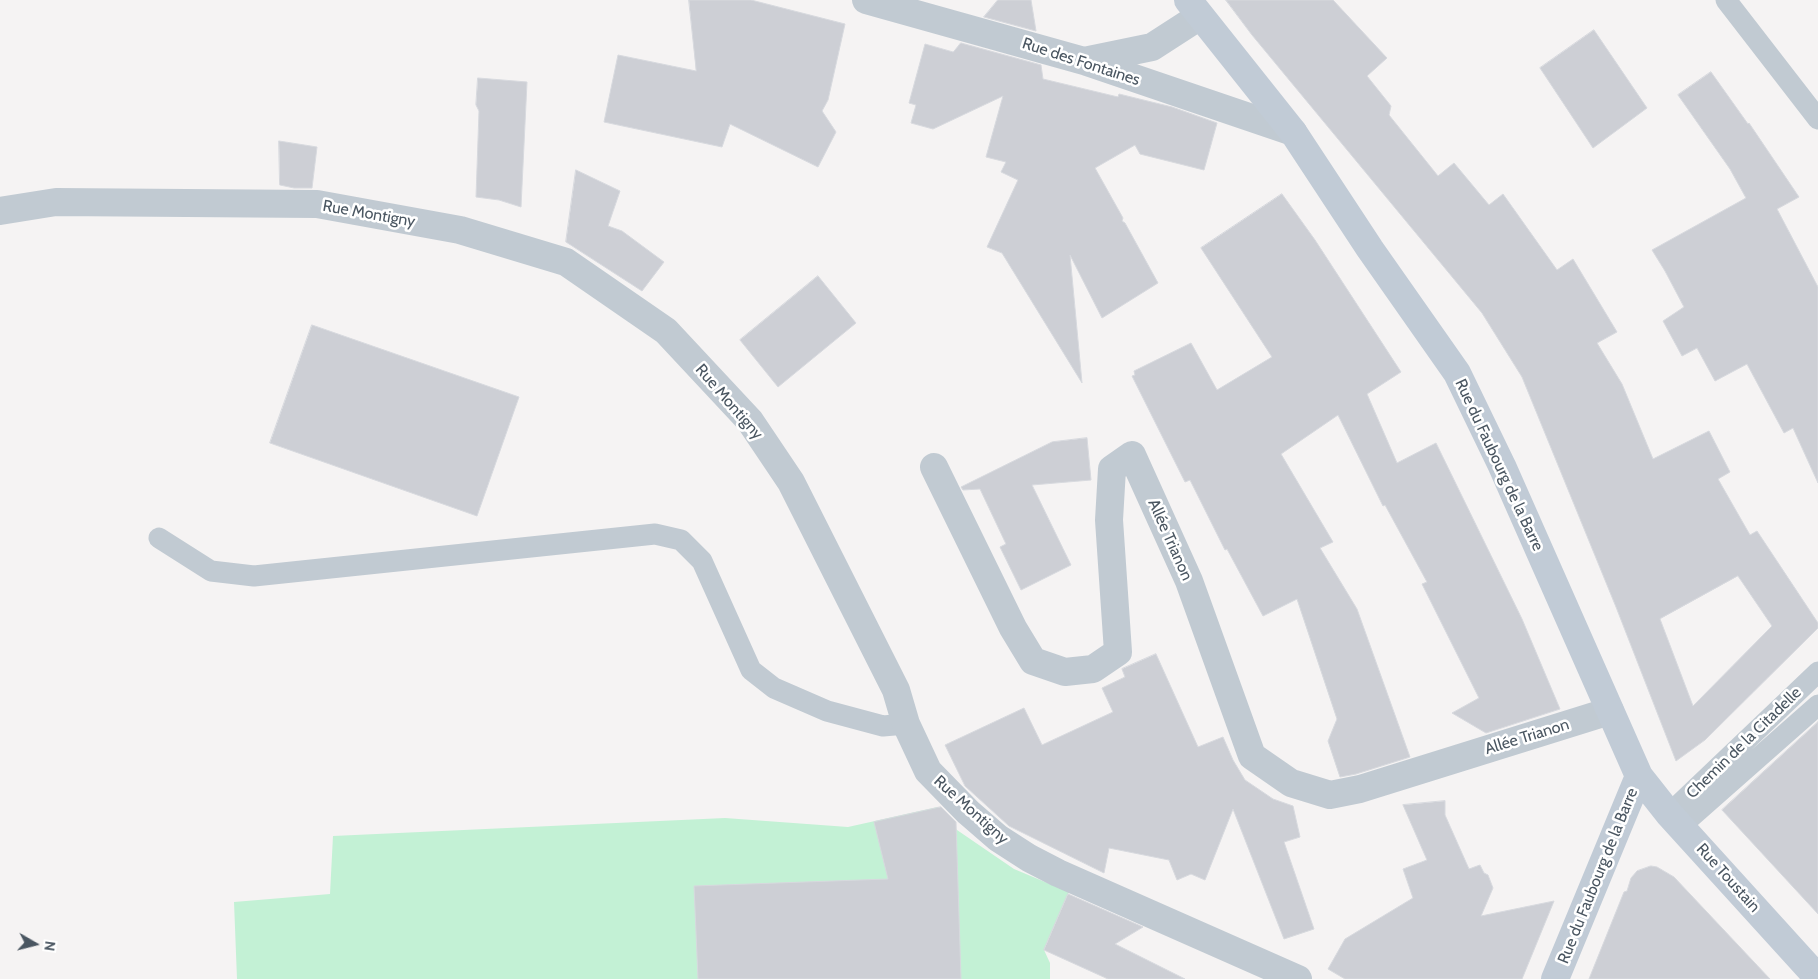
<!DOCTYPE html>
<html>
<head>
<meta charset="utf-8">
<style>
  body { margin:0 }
  #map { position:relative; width:1818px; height:979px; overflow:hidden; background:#f5f3f3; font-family:Cabin,sans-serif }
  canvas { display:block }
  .north { position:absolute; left:10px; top:919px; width:50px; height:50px; -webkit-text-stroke:4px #fff; paint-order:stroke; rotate:98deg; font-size:14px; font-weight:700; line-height:20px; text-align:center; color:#4a5661 }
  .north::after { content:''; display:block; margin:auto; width:18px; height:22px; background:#4a5661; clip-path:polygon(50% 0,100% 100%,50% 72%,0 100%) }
</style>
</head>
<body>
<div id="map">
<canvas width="1818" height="979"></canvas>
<div class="north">N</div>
</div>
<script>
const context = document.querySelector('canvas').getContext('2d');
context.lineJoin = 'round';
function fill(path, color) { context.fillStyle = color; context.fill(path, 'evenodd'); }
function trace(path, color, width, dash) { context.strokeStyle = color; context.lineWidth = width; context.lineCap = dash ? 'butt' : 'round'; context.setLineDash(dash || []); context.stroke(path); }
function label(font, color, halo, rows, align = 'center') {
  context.font = font + ' Cabin,sans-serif'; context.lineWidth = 5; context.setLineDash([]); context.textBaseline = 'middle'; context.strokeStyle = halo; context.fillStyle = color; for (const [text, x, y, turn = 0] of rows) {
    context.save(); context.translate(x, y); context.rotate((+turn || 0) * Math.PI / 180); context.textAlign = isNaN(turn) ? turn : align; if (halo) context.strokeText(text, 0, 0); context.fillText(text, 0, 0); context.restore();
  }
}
fill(new Path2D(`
  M938,807L957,830L1014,869L1069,892L1044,950L1050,963V979H237L234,902L330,894L333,836L725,818L848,827Z`), '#c3f1d5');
const building = new Path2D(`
  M689,0H751L845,24L828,100L822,111L836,132L818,167L730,124L722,147L604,122L618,55L696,71Z
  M998,0H1031L1036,31L984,17Z
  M1226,0H1333L1387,58L1367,76L1391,106L1389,115L1438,176L1454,163L1489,205L1503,194L1557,270L1573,259L1617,332L1597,343L1622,384L1653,459L1709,431L1730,472L1718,479L1750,535L1757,531L1818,623V628L1705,740L1676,761L1616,607L1522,377L1482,313L1252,35ZM1738,576L1772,626L1693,706L1660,619Z
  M1594,30L1647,108L1593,148L1540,68Z
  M961,43L1041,65L1043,79L1118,97L1119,94L1172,107L1217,123L1204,170L1140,154L1135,145L1095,168L1123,218L1122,221L1125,223L1158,283L1102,318L1070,255L1082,383L1002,253L987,247L1018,180L1001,172L1006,162L986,157L1003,96L933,129L911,123L916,105L909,103L925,44L953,52Z
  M1711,72L1748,124L1749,123L1799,197L1777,209L1818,287V483L1793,428L1784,433L1747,364L1715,381L1697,348L1682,356L1663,321L1684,307L1665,271L1652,250L1746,198L1730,169L1678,95Z
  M478,78L527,82L521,207L499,200L476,197L479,111L476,105Z
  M279,141L317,147L312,188H294L280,185Z
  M576,170L620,191L608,226L622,231L664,262L642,291L566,242Z
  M1282,194L1315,240L1401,372L1367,394L1397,463L1436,443L1522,619L1560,709L1486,733L1452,713L1479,698L1422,584L1427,582L1385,505L1383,506L1338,415L1281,454L1333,542L1320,548L1357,609L1410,757L1356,774L1340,777L1328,741L1337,719L1297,599L1263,616L1227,549L1225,550L1190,480L1185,482L1132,376L1135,375L1134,371L1191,343L1217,390L1272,357L1201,248Z
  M818,276L856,323L778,387L740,340Z
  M312,325L519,397L477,516L270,443Z
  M1087,438L1091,480L1032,485L1071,565L1021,590L1000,547L1006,544L980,489L963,490L961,487L1052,442Z
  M1156,654L1198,747L1223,737L1233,760L1245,780L1273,799L1293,806L1300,837L1284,842L1314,929L1284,939L1233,809L1205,880L1191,874L1177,880L1169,860L1109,848L1104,873L1009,826L965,786L945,745L1024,708L1042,745L1113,712L1102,688L1125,677L1122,669Z
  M1818,722V914L1722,810Z
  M1445,801V815L1469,869L1480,865L1484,873L1488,875L1493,888L1481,916L1554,901L1522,979H1345L1328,969L1345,939L1413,898L1403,869L1427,860L1403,805Z
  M941,807L956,822L961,979H698L694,886L888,879L874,822Z
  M1651,866L1657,867L1674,877L1770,979H1589L1624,892L1627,891L1631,878L1637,871Z
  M1068,894L1143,927L1115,944L1185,979H1108L1044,950Z`);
fill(building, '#cdcfd5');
trace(building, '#d7d9de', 1);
trace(new Path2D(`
  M1726,0L1818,119
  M159,538L211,571L254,576L655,534L681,540L702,561L751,670L774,688L827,711L883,726L906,724
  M1669,814L1818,672
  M1681,826L1818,705`), '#c1cad2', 21);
trace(new Path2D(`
  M866,0L1084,61L1293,132
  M1084,61L1152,47L1200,16
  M0,211L56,202L317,204L460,230L566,262L666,331L750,421L791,482L896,690L906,724L928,771L968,812L998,838L1029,858L1058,873L1298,979
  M934,467L1013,628L1033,661L1065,672L1093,669L1118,652L1109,520L1112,469L1132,455L1189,581L1252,756L1291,783L1330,795L1360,789L1610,711`), '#c1cad2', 28);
trace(new Path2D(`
  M1188,0L1293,132L1370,249L1457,373L1502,466L1639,776L1669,814L1818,978
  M1555,979L1639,776`), '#c1cbd6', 28);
label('16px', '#4a5661', '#fff', [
  ["Rue des Fontaines",1081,62,18],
  ["Rue Montigny",369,214,10],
  ["Rue Montigny",729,402,49],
  ["Rue du Faubourg de la Barre",1499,465,65],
  ["Allée Trianon",1170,540,66],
  ["Allée Trianon",1527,737,-17],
  ["Chemin de la Citadelle",1744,743,-44],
  ["Rue Montigny",971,810,42],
  ["Rue du Faubourg de la Barre",1598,876,-68],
  ["Rue Toustain",1728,878,48]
]);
</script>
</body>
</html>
